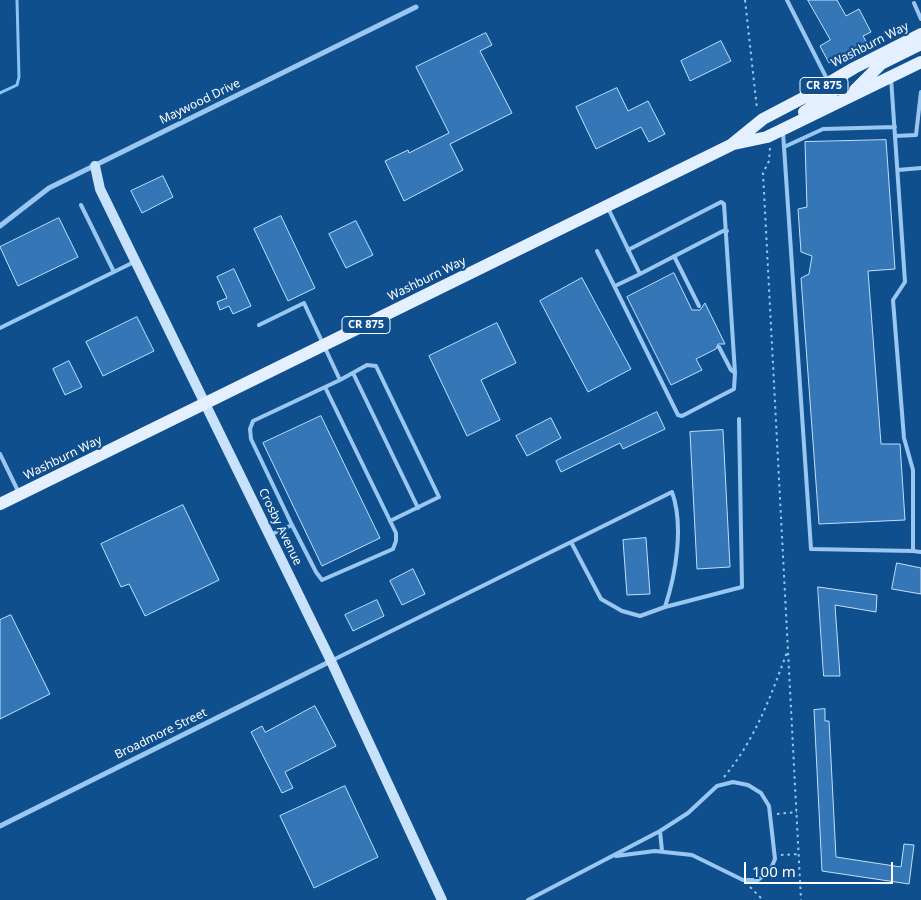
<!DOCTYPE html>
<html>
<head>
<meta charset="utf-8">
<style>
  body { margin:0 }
  #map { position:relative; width:921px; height:900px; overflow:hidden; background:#104f8e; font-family:"Noto Sans",sans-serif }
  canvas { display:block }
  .scale { position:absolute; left:744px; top:862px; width:149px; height:22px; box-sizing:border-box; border:2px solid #fff; border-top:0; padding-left:6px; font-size:15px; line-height:18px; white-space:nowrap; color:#fff; -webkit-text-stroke:4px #104f8e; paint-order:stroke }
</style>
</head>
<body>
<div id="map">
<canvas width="921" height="900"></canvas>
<div class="scale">100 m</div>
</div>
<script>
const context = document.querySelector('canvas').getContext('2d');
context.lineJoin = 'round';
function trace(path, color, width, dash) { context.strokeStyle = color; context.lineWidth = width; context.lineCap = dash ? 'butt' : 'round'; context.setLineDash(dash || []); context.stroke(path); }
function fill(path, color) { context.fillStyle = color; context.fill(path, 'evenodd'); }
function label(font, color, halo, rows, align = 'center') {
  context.font = font + ' "Noto Sans",sans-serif'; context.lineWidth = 4.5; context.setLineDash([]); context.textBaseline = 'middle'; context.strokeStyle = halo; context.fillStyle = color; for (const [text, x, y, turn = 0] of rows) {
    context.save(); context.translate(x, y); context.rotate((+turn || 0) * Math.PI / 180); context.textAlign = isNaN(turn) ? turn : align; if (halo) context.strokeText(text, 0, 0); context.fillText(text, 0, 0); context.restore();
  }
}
trace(new Path2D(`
  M0,93L17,85L19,77L17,0`), '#8ac3f6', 3);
const building = new Path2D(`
  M808,0H837L846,16L859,9L871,32L863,36L867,43L829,63L820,46L830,40Z
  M486,33L492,45L480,51L512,113L450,144L463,170L404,201L385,161L408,150L409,153L449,133L416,67Z
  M721,41L731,61L690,81L681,61Z
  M617,88L628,111L648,101L665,134L649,142L641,127L596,149L576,107Z
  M886,140L895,269L868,271L881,444H900L905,520L819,524L801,278L809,274L812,256L801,252L798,209L807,207L805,142Z
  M163,176L173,197L142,213L131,191Z
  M281,216L315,288L288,301L254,229Z
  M59,218L78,257L18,286L0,247Z
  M356,221L373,255L346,268L329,234Z
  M234,269L251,306L233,314L229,306L220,310L217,302L227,298L217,277Z
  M674,273L692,310H700L705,303L725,344H718L716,349L696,359L702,370L671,385L627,297Z
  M582,278L631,369L588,392L540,301Z
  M137,317L154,351L103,376L86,342Z
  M497,323L516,363L481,380L500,420L467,436L429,356Z
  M69,361L82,387L65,395L53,369Z
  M657,412L665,429L623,449L620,443L561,472L556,461Z
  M321,416L380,538L322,566L263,443Z
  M551,418L561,438L527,456L516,436Z
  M723,430L730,567L697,569L690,432Z
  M183,505L219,580L145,616L129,584L121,587L101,544Z
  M646,538L650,594L627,595L623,540Z
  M897,563L921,568V594L892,589Z
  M413,569L425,594L402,605L390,581Z
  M818,587L877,595L876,612L835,605L840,676H824Z
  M377,600L384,616L353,631L345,615Z
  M11,615L50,694L0,719V620Z
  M315,706L336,746L285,772L293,788L282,793L251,732L262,726L265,732Z
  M825,709V721H829L836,857L901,867L904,844L914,845L909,884L822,871L814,710Z
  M345,786L378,857L314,888L280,816Z`);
fill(building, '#3476b6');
trace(building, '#c0e0fd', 1);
trace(new Path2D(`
  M745,0L757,109
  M770,148L769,161L763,173L801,900
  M724,777C755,740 771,696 787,652
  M777,814L797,812
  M781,855L799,854
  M750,887L763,900`), '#99c7f2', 2, [2.5, 4]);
trace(new Path2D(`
  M787,0L828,81
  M914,3L921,19
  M891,78L905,282L893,300L904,438L913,470V551L921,552
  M783,132L811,549L913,551
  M895,136L916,135L921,92
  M784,147L823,129L895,127
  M898,170L921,168
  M81,205L114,272
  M608,208L640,274L615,286
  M597,251L678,415L682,416L734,389L735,373L724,204L721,202L628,250
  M674,256L699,306
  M640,274L723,231H727
  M259,325L304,303L340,380L253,421L250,429L251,439L292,525L316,572L322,580L393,549L396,541V533L325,387
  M0,328L134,262
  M719,347L731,370L735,373
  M353,373L418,508
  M340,380L367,365L376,366L439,497L390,521
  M0,454L19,493
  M270,535L292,525
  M665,607L742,587L739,419
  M331,661L345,654L672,492C684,525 676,574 665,607L640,616L622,611L601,599L571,542
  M660,831L662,851
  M528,900L660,831L688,813L717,786L733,782L748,785L761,793L769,806L775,859L770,871L758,880H743L692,855L655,851L616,856`), '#99c7f2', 4);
trace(new Path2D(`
  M0,226L49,188L416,7
  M0,826L331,661`), '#99c7f2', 5);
trace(new Path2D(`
  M95,166L100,189L331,661L442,900`), '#c8e2fc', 10);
trace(new Path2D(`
  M855,90L881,64L921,44
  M804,112L832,93L829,83
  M734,144L767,137L921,62
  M0,504L731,145L763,119L803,98L854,68L921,34`), '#e4f0ff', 12);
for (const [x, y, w] of [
  [824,86,48],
  [366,325,48]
]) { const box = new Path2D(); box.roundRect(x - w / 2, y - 8.5, w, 17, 4); context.fillStyle = '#104f8e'; context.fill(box); trace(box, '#fff', 1); }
label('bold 11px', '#fff', null, [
  ["CR 875",824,86],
  ["CR 875",366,325]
]);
label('12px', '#fff', '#104f8e', [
  ["Washburn Way",870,45,-27],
  ["Maywood Drive",200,102,-26],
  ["Washburn Way",427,279,-26],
  ["Washburn Way",63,458,-26],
  ["Crosby Avenue",280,527,64],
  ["Broadmore Street",161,734,-26]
]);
</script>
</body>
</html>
